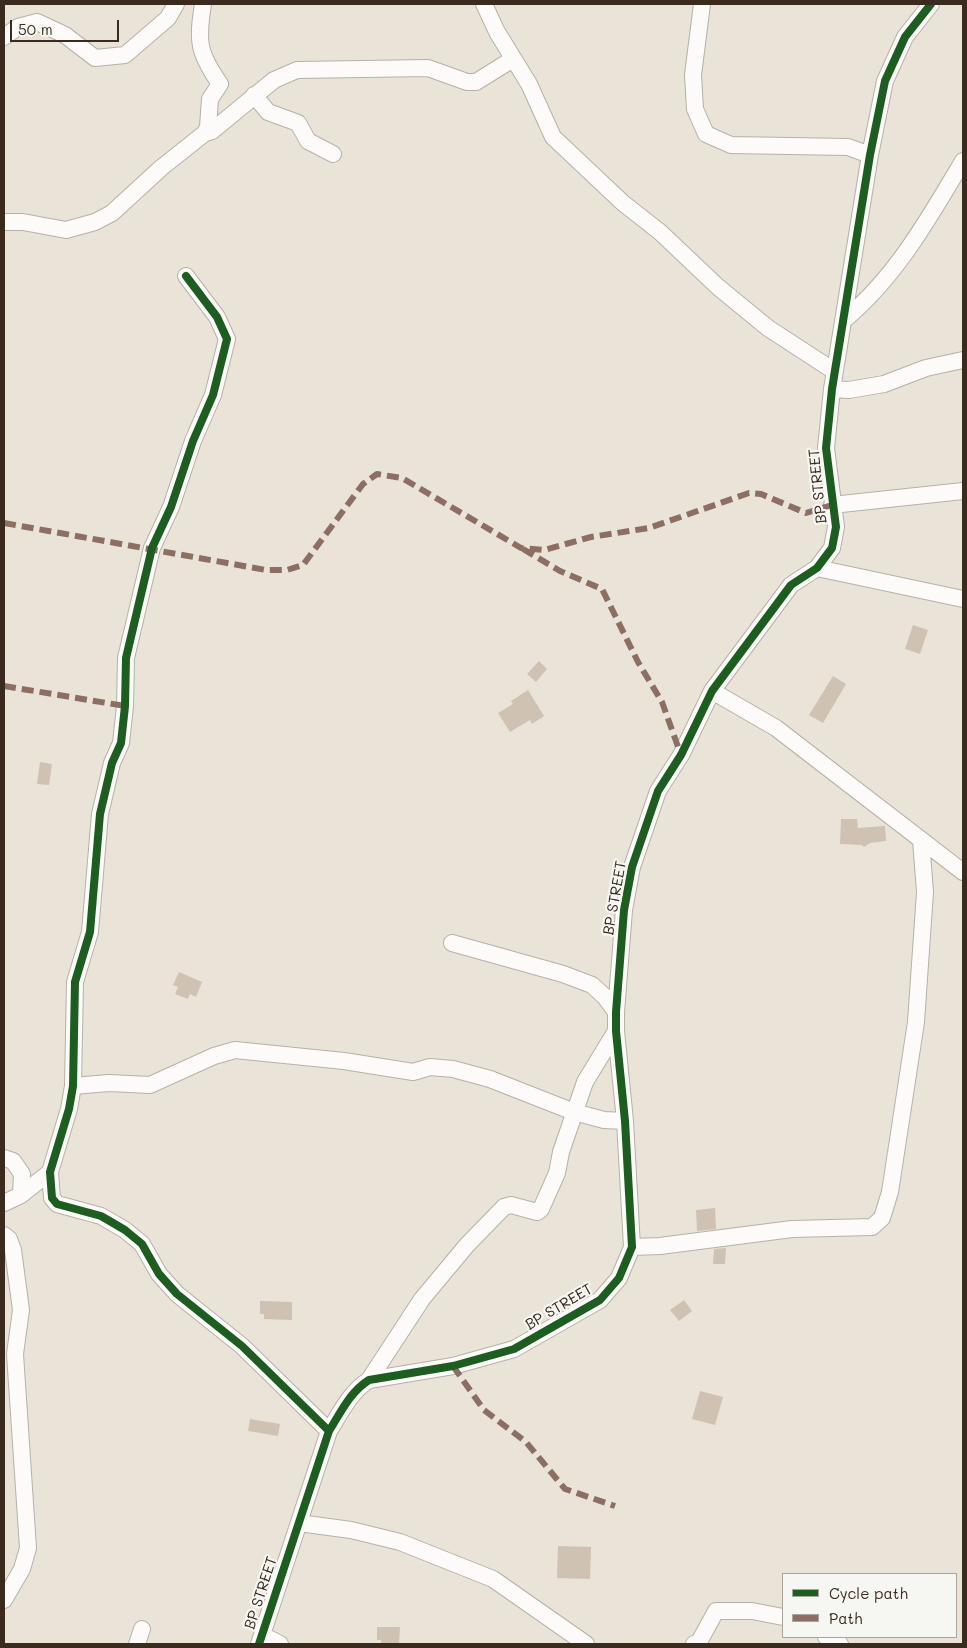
<!DOCTYPE html>
<html>
<head>
<meta charset="utf-8">
<style>
  body { margin:0 }
  #map { position:relative; width:967px; height:1648px; overflow:hidden; background:#e9e4d7; font-family:Mali,sans-serif }
  canvas { display:block }
  .frame { position:absolute; inset:0; border:5px solid #3b2a1e; pointer-events:none }
  .legend { position:absolute; left:782px; top:1573px; width:175px; height:65px; box-sizing:border-box; background:#f6f6f2; border:1px solid #aba49d; margin:0; padding:6px 9px; list-style:none; font-size:15px; color:#3b2a1e }
  .legend li { display:flex; align-items:center; gap:10px; height:25px }
  .legend b { width:25px; border:1px solid #aba49d }
  .scale { position:absolute; left:10px; top:20px; width:109px; height:22px; box-sizing:border-box; border:2px solid #3b2a1e; border-top:0; padding-left:6px; font-size:15px; line-height:18px; white-space:nowrap; color:#3b2a1e; -webkit-text-stroke:4px #f6f6f2; paint-order:stroke }
</style>
</head>
<body>
<div id="map">
<canvas width="967" height="1648"></canvas>
<div class="frame"></div>
<ul class="legend">
<li><b style="height:6px;background:#1b5e20"></b>Cycle path</li>
<li><b style="height:6px;background:#8d6e63"></b>Path</li>
</ul>
<div class="scale">50 m</div>
</div>
<script>
const context = document.querySelector('canvas').getContext('2d');
context.lineJoin = 'round';
function fill(path, color) { context.fillStyle = color; context.fill(path, 'evenodd'); }
function trace(path, color, width, dash) { context.strokeStyle = color; context.lineWidth = width; context.lineCap = dash ? 'butt' : 'round'; context.setLineDash(dash || []); context.stroke(path); }
function label(font, color, halo, rows, align = 'center') {
  context.font = font + ' Mali,sans-serif'; context.lineWidth = 4.5; context.setLineDash([]); context.textBaseline = 'middle'; context.strokeStyle = halo; context.fillStyle = color; for (const [text, x, y, turn = 0] of rows) {
    context.save(); context.translate(x, y); context.rotate((+turn || 0) * Math.PI / 180); context.textAlign = isNaN(turn) ? turn : align; if (halo) context.strokeText(text, 0, 0); context.fillText(text, 0, 0); context.restore();
  }
}
fill(new Path2D(`
  M913,625L928,630L920,654L905,649Z
  M539,661L547,669L536,682L527,674Z
  M833,676L846,684L823,723L809,715Z
  M528,690L544,716L532,724L530,720L510,732L498,713L513,704L511,701Z
  M40,762L52,764L49,785L37,784Z
  M841,819H857L858,828L885,826L886,841L870,843L864,847L862,845L840,844Z
  M179,972L202,982L196,997L190,994L188,999L175,994L178,987L173,985Z
  M715,1208L716,1229L697,1231L696,1210Z
  M726,1248L725,1264H713L714,1249Z
  M684,1300L692,1311L679,1321L670,1310Z
  M260,1301L292,1302V1320L264,1319V1314H260Z
  M700,1391L723,1397L715,1425L692,1419Z
  M250,1419L280,1424L278,1436L248,1431Z
  M558,1546L591,1547L590,1579L557,1578Z
  M377,1627H400L399,1644H381V1640H377Z`), '#d0c2b2');
const minor = new Path2D(`
  M484,4L497,32L529,84L553,137L623,203L660,232L718,287L768,328L834,371
  M702,4L693,75L695,109L706,134L731,145L848,147L870,155
  M4,37L18,27L37,22L65,35L95,58L125,55L168,18L176,4
  M254,95L268,112L298,123L308,141L333,154
  M205,133L212,131L274,80L297,70L428,68L467,82H476L513,59
  M4,222H23L66,230L95,222L112,213L161,168L205,133L208,127L210,99L220,84C198,52 197,42 203,4
  M186,276L217,317L227,339L213,395L193,441L171,507L152,548L126,658L125,706L121,743L112,763L100,814L90,932L75,982L73,1086L69,1109L50,1172L52,1198L57,1204L101,1216L125,1230L142,1244L159,1274L177,1294L242,1346L329,1431
  M844,320C896,277 929,218 963,161
  M832,389L849,390L884,384L926,368L963,360
  M832,505L963,491
  M817,568L963,599
  M712,691L776,728L963,872
  M452,943L563,974L592,985L605,997L616,1012
  M73,1086L109,1083L150,1085L214,1056L235,1050L344,1061L413,1072L430,1067L453,1069L490,1079L574,1112L604,1120L625,1121
  M4,1158L13,1161L22,1174L21,1195
  M4,1203L21,1195L50,1172
  M4,1235L9,1239L13,1250L21,1310L15,1354L28,1548L22,1569L4,1600
  M632,1247L660,1246L792,1229L872,1227L882,1218L890,1192L916,1022L925,892L921,840
  M369,1380L422,1299L467,1245L504,1207L511,1205L537,1212L541,1209L557,1173L561,1152L585,1082L616,1031
  M299,1523L351,1530L400,1542L493,1579L586,1644
  M262,1635L280,1644
  M826,1637L840,1644
  M137,1644L142,1629
  M259,1644L329,1431C341,1412 350,1392 369,1380L453,1366L514,1349L600,1300L619,1278L632,1247L625,1121L616,1031V1012L624,910L632,867L658,791L681,755L712,691L791,585L817,568L832,548L836,527L826,448L832,389L870,155L885,81L905,37L931,4
  M694,1644L699,1642L716,1611H752L783,1617`);
trace(minor, '#b6b1a8', 18);
trace(minor, '#fcfbf9', 16);
trace(new Path2D(`
  M4,523L266,570H287L303,565L363,484L377,474L402,478L521,548L544,550L591,537L649,528L749,493L761,494L806,513L832,505
  M523,549L560,571L602,589L638,662L662,702L681,755
  M4,686L125,706
  M453,1366L484,1410L526,1442L565,1489L615,1506`), '#8d6e63', 6, [12, 6]);
trace(new Path2D(`
  M186,276L217,317L227,339L213,395L193,441L171,507L152,548L126,658L125,706L121,743L112,763L100,814L90,932L75,982L73,1086L69,1109L50,1172L52,1198L57,1204L101,1216L125,1230L142,1244L159,1274L177,1294L242,1346L329,1431
  M259,1644L329,1431C341,1412 350,1392 369,1380L453,1366L514,1349L600,1300L619,1278L632,1247L625,1121L616,1031V1012L624,910L632,867L658,791L681,755L712,691L791,585L817,568L832,548L836,527L826,448L832,389L870,155L885,81L905,37L931,4`), '#1b5e20', 8);
label('15px', '#3b2a1e', '#f6f6f2', [
  ["BP STREET",818,486,-96],
  ["BP STREET",615,898,-80],
  ["BP STREET",559,1307,-31],
  ["BP STREET",261,1593,-72]
]);
</script>
</body>
</html>
